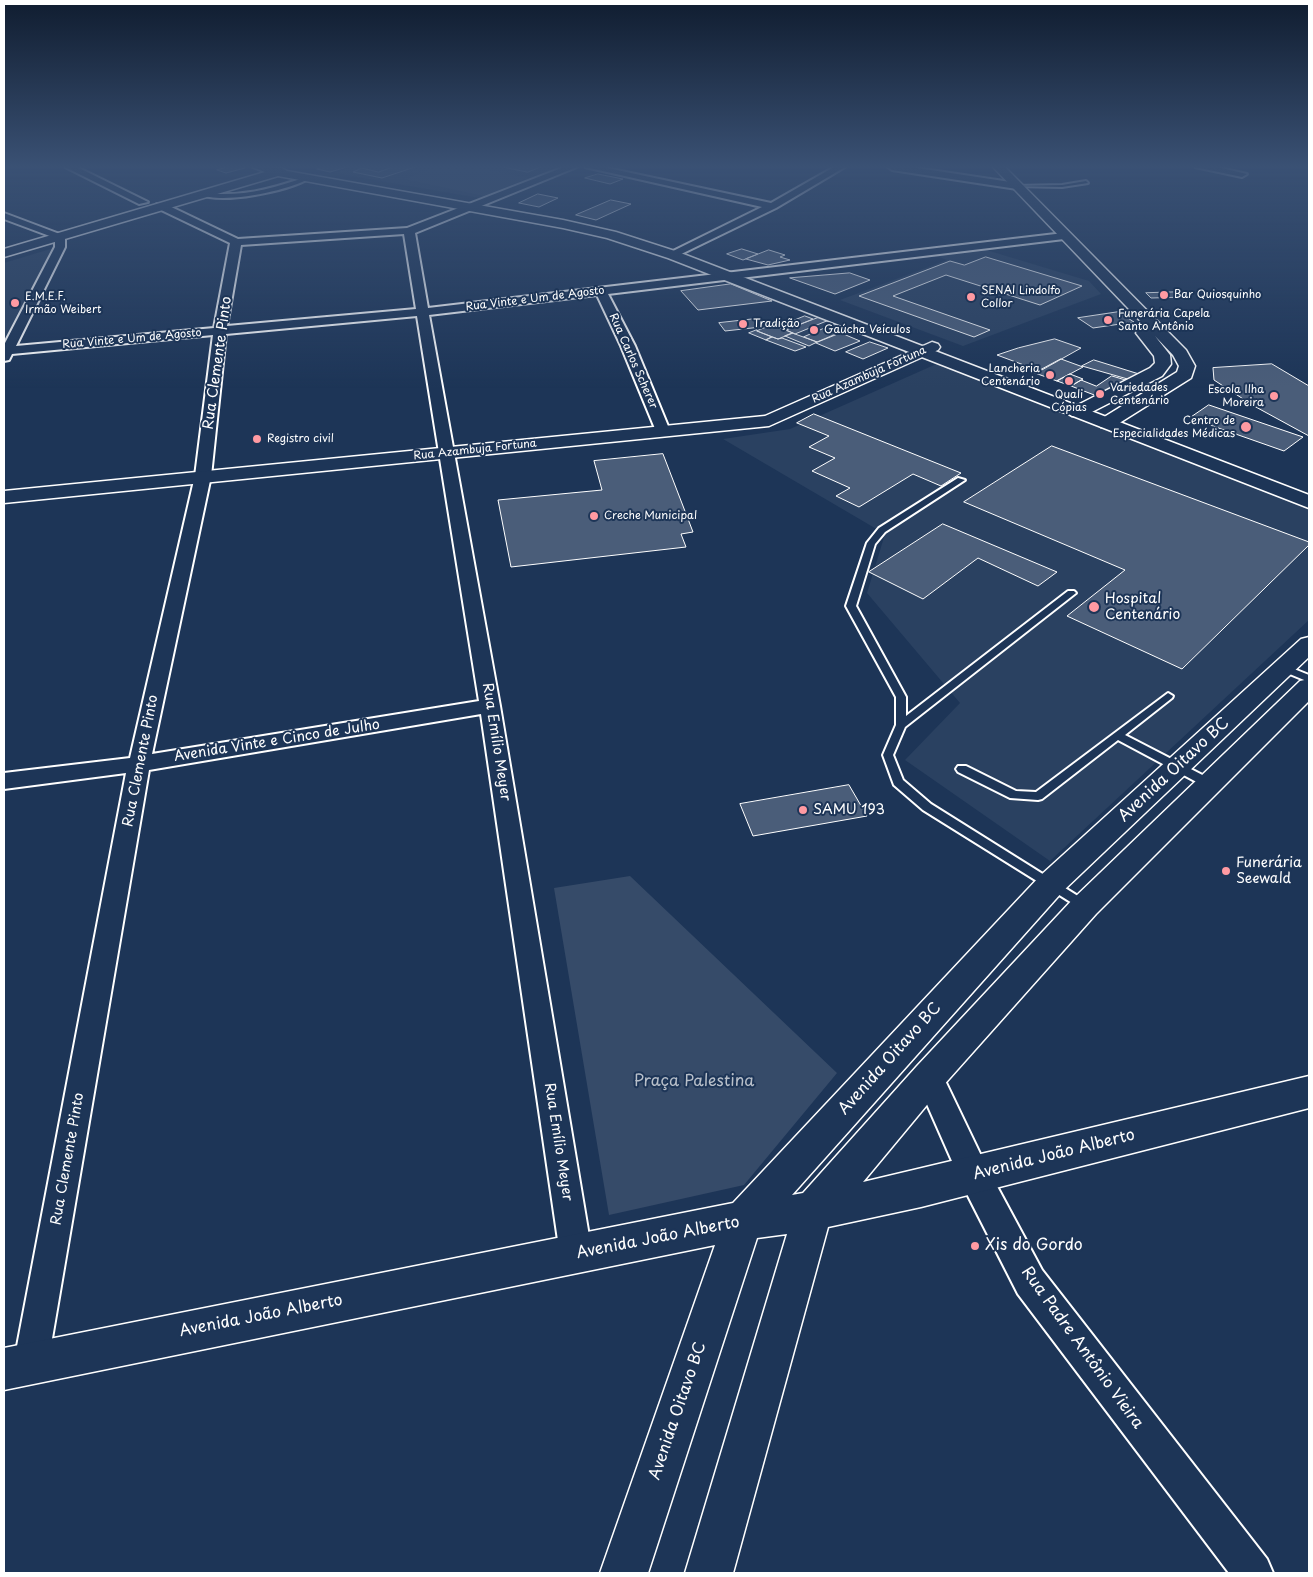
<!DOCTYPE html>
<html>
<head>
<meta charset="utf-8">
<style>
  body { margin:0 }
  #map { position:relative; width:1313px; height:1577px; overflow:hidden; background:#1d3557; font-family:"Playpen Sans",sans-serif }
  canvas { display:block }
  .frame { position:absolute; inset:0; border:5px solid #fff; pointer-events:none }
</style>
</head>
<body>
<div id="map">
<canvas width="1313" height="1577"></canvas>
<div class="frame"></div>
</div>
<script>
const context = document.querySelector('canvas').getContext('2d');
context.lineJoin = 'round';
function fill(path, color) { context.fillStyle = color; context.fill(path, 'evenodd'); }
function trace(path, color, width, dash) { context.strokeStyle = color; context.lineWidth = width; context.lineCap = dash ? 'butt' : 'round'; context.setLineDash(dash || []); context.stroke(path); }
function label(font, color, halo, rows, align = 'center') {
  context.font = font + ' "Playpen Sans",sans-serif'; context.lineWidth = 4; context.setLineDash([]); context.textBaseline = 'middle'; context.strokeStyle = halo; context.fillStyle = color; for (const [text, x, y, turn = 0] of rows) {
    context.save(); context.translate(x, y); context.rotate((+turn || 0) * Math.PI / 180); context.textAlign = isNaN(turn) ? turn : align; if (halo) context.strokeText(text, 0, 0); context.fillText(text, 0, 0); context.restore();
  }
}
fill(new Path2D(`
  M351,167H567L485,199L334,173Z
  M57,247L4,343V263Z
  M983,249L1089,281L1101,294L963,346L840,300L947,260L933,255Z
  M812,314L850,328L795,351L749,333L772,325L778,327Z
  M941,362L1309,507V620L1050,861L905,760L960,703L867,593L885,534L723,439L790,429Z`), '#2a4161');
fill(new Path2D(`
  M438,167H474L528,178L484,196L404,179Z
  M630,876L837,1073L744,1185L609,1215L554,888Z`), '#364b69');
const building = new Path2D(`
  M227,167H243L245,168L226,173L217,170Z
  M324,167H347L330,172L317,169Z
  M393,167H415L382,178L353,172L362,168L378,172Z
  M503,167H541L528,172Z
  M598,174L623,179L610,184L585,178Z
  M538,194L558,198L539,207L519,203Z
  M611,200L631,204L596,220L576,215Z
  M742,249L758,254L743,260L727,254Z
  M769,250L785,255L780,257L790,260L768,265L746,259Z
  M986,257L1082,286L1040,305L946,275L893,296L990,330L974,337L859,296L950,261L964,265Z
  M850,273L870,280L835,294L790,278Z
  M731,284L772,301L698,310L681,291Z
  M1180,292L1186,297L1151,298L1146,293Z
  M1118,312L1134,322L1093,328L1078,318Z
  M805,316L813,319L786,330L778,327Z
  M820,317L829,320L795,334L786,330Z
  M755,319L761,327L725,331L719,323Z
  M837,323L850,328L817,342L804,337Z
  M772,325L778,327L793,333L778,339L757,331Z
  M757,330V331L772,337L766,340L749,333Z
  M793,333L795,334L817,342L809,346L785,336Z
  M841,333L860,341L835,351L816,343Z
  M772,337L778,339L782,338L806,347L795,351L766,340Z
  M1055,339L1081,348L1040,371L997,355L1018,348Z
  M870,342L888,348L863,359L846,352Z
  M1061,359L1083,367L1057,381L1035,373Z
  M1094,360L1139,374L1131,380L1082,366Z
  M1272,364L1309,386V436L1254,406L1214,380L1213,368Z
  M1070,374L1083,379L1071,386L1057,381Z
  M1112,376L1129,381L1102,398L1071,386L1081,380L1096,386Z
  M1209,405L1303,437L1284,451L1190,418Z
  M814,414L961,473L941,486L913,474L859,507L836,496L850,488L812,471L835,458L809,447L829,436L797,423Z
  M1052,446L1309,542V545L1182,669L1067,616L1125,570L964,502Z
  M663,454L693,532L681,534L686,547L511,567L498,500L602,490L594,461Z
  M943,524L1057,572L1038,586L978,558L923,599L869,572Z
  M849,785L867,816L753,836L740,804Z`);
fill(building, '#4a5d79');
trace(building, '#fff', 1);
const service = new Path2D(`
  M306,177L310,178C288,191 222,205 199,194L201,193C241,197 269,190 306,177Z
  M1086,181L1088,183L1062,187L1015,186L1062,185Z
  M958,478L965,480L885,532L875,544L856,606L906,697V716L1068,591H1074L1076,593L905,727L893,755L903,780L931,804L1089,903L1091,906L1089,909L1085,911L923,810L894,785L883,755L896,725V697L846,606L867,543L879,528Z
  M1284,665L1309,675V682L1280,670L1279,668L1280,666Z
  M1168,693L1173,696L1172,698L1125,735L1214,781L1216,784L1214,787H1206L1118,740L1042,799L1038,800L1010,798L958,772L956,769L958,766H966L1016,791L1036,792Z`);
const minor = new Path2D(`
  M65,167H77L148,202L139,204Z
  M564,167H577L415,233L428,308L1064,233L1069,236L1064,239L608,294L635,346L670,431L663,435L656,431L621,346L597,295L429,315L500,706L592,1254L587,1265L576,1270L565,1265L560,1254L481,714L149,770L48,1362L43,1374L31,1379L19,1374L14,1362L126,773L4,789V773L130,758L195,476L213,335L12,354L9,360L4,361V345L55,247V238L4,219V213L65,236V247L16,346L214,328L230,243L157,208V204H165L238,239L407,228ZM404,234L416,309L227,326L241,245ZM417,316L479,701L152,754L211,476L226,334Z
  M585,167H603L771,203L834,167H845L776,208L673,258L667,255L669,253L762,207Z
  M888,167H911L1017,183L1022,186L1017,189L892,170Z
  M1195,167H1217L1247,174L1242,177Z
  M929,1064L939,1068L985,1164L1042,1270L1267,1559L1273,1573H1229L1018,1294L963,1186L915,1077L919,1068Z`);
const tertiary = new Path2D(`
  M993,167H1005L1186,350L1195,366L1191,378L1113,427H1101L1098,423L1101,419L1177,372L1179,366L1173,355L1155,336L1170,355L1171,364L1162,376L1084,416H1072L1069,412L1072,408L1150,368L1155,363L1154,356L1136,333L1138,330L1148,329Z
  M932,342L938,344L940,347L938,350L769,426L4,503V491L765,416Z
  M1309,637V657L1063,891L792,1195L803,1193L917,1066L1074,898L1300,681L1309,679V701L1096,914L941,1088L863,1182L1309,1076V1108L921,1207L828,1227L733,1573H685L787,1234L757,1238L648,1573H600L715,1245L4,1390V1348L733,1203L1041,875L1301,639Z`);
const secondary = new Path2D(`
  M252,167L282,168L287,171L563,220L616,232L678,252L1309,495V508L668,258L607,238L563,228L278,176L4,257V249L265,172Z`);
trace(service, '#fff', 4);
trace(minor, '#fff', 4);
trace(tertiary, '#fff', 3);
trace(secondary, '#fff', 3);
fill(service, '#1d3557');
fill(minor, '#1d3557');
fill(tertiary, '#1d3557');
fill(secondary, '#1d3557');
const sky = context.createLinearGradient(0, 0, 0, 388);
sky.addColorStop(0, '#101d30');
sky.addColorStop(0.43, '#3a5174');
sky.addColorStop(1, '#3a517400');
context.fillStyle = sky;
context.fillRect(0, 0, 1313, 388);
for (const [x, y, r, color] of [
  [1164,295,5,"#ff9aa2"],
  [971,297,5,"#ff9aa2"],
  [15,303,5,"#ff9aa2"],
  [1108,320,5,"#ff9aa2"],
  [743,324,5,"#ff9aa2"],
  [814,330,5,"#ff9aa2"],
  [1050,375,5,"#ff9aa2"],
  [1069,381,5,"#ff9aa2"],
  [1100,394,5,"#ff9aa2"],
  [1274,396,5,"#ff9aa2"],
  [1246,427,6,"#ff9aa2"],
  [257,439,5,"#ff9aa2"],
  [594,516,5,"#ff9aa2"],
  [1094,607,6,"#ff9aa2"],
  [803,810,5,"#ff9aa2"],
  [1226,871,5,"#ff9aa2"],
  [975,1246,5,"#ff9aa2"]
]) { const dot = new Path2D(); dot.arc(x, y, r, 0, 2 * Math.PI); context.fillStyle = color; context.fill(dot); trace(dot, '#1d3557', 2); }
label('11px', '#fff', '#1d3557', [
  ["SENAI Lindolfo",981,291],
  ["Collor",981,304],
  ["Bar Quiosquinho",1174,295],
  ["E.M.E.F.",25,297],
  ["Irmão Weibert",25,310],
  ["Funerária Capela",1118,314],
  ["Santo Antônio",1118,327],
  ["Tradição",753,324],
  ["Gaúcha Veículos",824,330],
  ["Lancheria",1040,369,"right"],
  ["Centenário",1040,382,"right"],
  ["Variedades",1110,388],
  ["Centenário",1110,401],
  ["Escola Ilha",1264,390,"right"],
  ["Moreira",1264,403,"right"],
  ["Quali",1069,395,"center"],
  ["Cópias",1069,408,"center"],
  ["Centro de",1235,421,"right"],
  ["Especialidades Médicas",1235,434,"right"],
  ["Registro civil",267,439],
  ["Creche Municipal",604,516]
], 'left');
label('11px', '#fff', '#1d3557', [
  ["Rua Vinte e Um de Agosto",535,299,-7],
  ["Rua Vinte e Um de Agosto",132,339,-5],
  ["Rua Carlos Scherer",633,361,66],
  ["Rua Azambuja Fortuna",869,375,-24],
  ["Rua Azambuja Fortuna",475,450,-6]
]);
label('14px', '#fff', '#1d3557', [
  ["Rua Clemente Pinto",218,363,-82],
  ["Avenida Vinte e Cinco de Julho",277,741,-9],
  ["Rua Emílio Meyer",496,742,81],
  ["Rua Clemente Pinto",141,761,-79],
  ["Rua Emílio Meyer",558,1142,81],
  ["Rua Clemente Pinto",68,1159,-80]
]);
label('14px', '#fff', '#1d3557', [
  ["Hospital",1105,599],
  ["Centenário",1105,615],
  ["SAMU 193",813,810],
  ["Funerária",1236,863],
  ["Seewald",1236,879]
], 'left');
label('16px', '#fff', '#1d3557', [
  ["Avenida Oitavo BC",1174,770,-43],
  ["Avenida Oitavo BC",890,1059,-48],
  ["Avenida João Alberto",1054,1155,-14],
  ["Avenida João Alberto",658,1238,-11],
  ["Avenida João Alberto",261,1316,-11],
  ["Rua Padre Antônio Vieira",1082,1348,54],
  ["Avenida Oitavo BC",678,1411,-71]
]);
label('16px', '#b9c0ca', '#1d3557', [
  ["Praça Palestina",694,1082]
]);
label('16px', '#fff', '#1d3557', [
  ["Xis do Gordo",985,1246]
], 'left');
</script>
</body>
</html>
